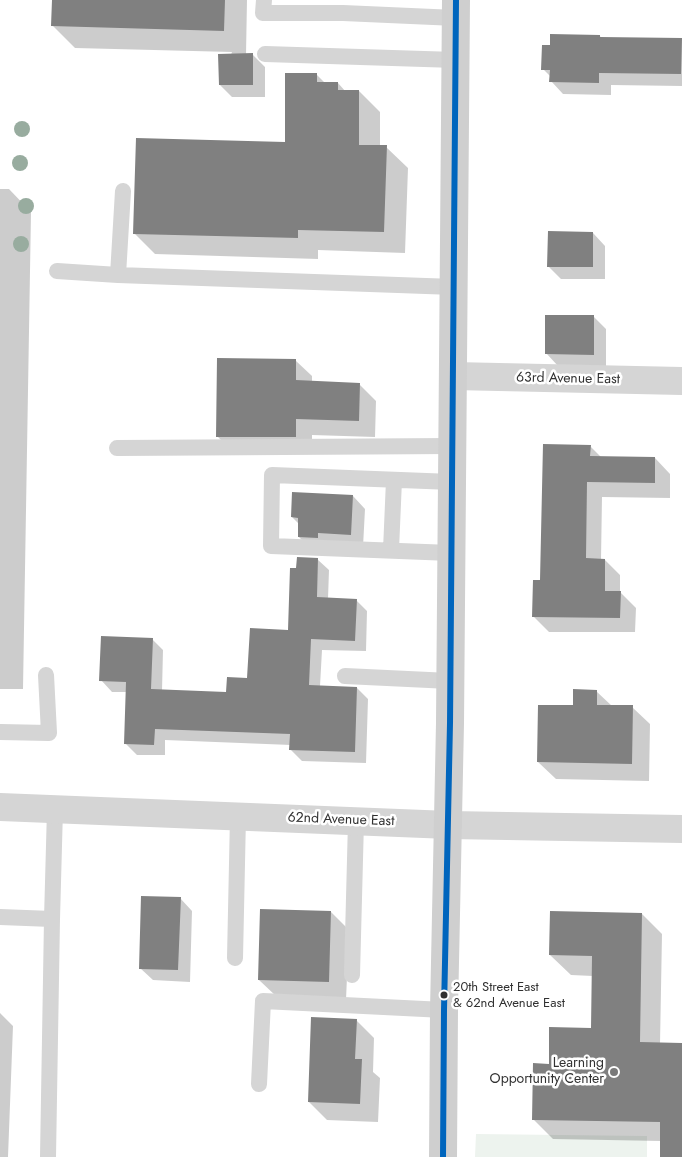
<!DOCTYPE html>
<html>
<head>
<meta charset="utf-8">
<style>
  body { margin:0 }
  canvas { display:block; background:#fff }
</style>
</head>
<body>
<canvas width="682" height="1157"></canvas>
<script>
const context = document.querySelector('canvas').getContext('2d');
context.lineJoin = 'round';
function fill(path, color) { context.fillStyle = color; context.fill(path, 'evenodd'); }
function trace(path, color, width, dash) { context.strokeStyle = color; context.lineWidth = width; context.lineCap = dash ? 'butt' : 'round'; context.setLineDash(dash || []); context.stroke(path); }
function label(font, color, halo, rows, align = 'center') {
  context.font = font + ' Jost,sans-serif'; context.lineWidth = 5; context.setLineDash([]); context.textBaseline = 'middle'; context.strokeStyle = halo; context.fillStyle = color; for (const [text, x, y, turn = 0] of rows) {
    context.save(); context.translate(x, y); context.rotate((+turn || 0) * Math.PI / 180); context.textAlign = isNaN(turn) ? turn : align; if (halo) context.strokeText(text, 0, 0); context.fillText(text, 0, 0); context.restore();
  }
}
fill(new Path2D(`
  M476,1134L647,1136V1157H475Z`), '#edf3ee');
fill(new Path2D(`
  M53,0H247L246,55H253L265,67V97H232L220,85L232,52L75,48L53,26Z
  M600,36L601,38L682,39V86L611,85V95L563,94L551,81V77L543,69L551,46Z
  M317,75L325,83H338L346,92L359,91L380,112V147H386L408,168L405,253L318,250V259L155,254L134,233L286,144Z
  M0,189H9L31,212L23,689H0Z
  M593,233L605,246V279H561L548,266Z
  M594,317L606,329V367L558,366L546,353Z
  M295,360L312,376V382L359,384L376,401L375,437L312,435V453H234L218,437Z
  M590,446L601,457L655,458L670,474V498L602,497L601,560H605L620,575V592L636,608L635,632H549L533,616L541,582Z
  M353,496L365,509L363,547L311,549L299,537V524L292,517Z
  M317,559L329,570L328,599L356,600L367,611L366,651L322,650L320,686L357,688L368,699L366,763L302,761L290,749L291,745L165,740V755H137L125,743L127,692H112L101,680L152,639L163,650L162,691L227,693L249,679L289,632L297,570Z
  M596,691L612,706L632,707L650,724L649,781L556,779L538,762L574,707Z
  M180,898L192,911L190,982L153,980L140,968Z
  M331,912L349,930L346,1000L277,997L259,980Z
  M642,914L662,934L660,1044H682V1157H661V1141L553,1139L533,1119L550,1065L592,1029L593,976L571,975L550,955Z
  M0,1013L13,1026L8,1157H0Z
  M356,1020L374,1038L373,1072L380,1078L378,1122L327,1120L309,1102Z`), '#0003');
fill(new Path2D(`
  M52,0H225L224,31L51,26Z
  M550,34L600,35V37L682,38L681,74L599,73V83L549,82L550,70H541L542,45H550Z
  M253,53V85H219L218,54Z
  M285,73H317V82H338V90H359V145H387L384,232L298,230V238L133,234L136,138L285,142Z
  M548,231L593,232V267H547Z
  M545,315H594V355L545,354Z
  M217,358L296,359V380L360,383L359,421L296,419V437H216Z
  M543,444L591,445L590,456L655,457V483L587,482L586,558L605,559V591H621L620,618L532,617L533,580H540Z
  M292,492L353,495L351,535L318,533V538L298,537V518L291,517Z
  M297,557L318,558L317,597L357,599L355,641L311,639L309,685L357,687L355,752L289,750L290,734L155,729L154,745L124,744L126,682L99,681L101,636L153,638L151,689L226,692L227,677L247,678L250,628L288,630L290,568H296Z
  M573,689L597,690V705H633L632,764L537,762L538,705H573Z
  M141,896L181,897L178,970L139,969Z
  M260,909L331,911L329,982L258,980Z
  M550,911L642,913L640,1042L682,1043V1157H660V1122L532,1120L533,1063L549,1064V1027L591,1028L592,956L549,955Z
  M311,1017L357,1019L355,1059H362L360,1104L308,1102Z`), '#808080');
trace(new Path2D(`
  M264,0L263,13H343L456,18
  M265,54L456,60
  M123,191L118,275L454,287
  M57,271L118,275
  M117,448L452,446
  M391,550L394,480
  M451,553L271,546L272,475L452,482
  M345,676L450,681
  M0,732L49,733L46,675
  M0,917L52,919
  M235,958L238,816
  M352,975L356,821
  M259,1084L263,1001L444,1010
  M48,1157L52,919L55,809`), '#d5d5d5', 16);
trace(new Path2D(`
  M453,376L682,381
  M0,807L449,825L682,829`), '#d5d5d5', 28);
trace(new Path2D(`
  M443,1157L444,1010L450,723L456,0`), '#cfcfcf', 28);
trace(new Path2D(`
  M443,1157L444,1010L450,723L456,0`), '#0065bd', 6);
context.fillStyle = '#98ac9f';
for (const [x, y] of [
  [22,129],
  [20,163],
  [26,206],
  [21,244]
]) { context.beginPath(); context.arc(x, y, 8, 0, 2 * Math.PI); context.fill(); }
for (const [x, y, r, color] of [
  [444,995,4.5,"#313131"],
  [614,1072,5,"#797979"]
]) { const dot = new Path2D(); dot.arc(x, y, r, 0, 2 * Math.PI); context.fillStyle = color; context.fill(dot); trace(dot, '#fff', 2); }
label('13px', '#313131', '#fff', [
  ["20th Street East",453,988],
  ["& 62nd Avenue East",453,1004]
], 'left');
label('14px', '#313131', '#fff', [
  ["63rd Avenue East",568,379,1],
  ["62nd Avenue East",341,820,2]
]);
label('14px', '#313131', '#fff', [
  ["Learning",604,1064],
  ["Opportunity Center",604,1080]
], 'right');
</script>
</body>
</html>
